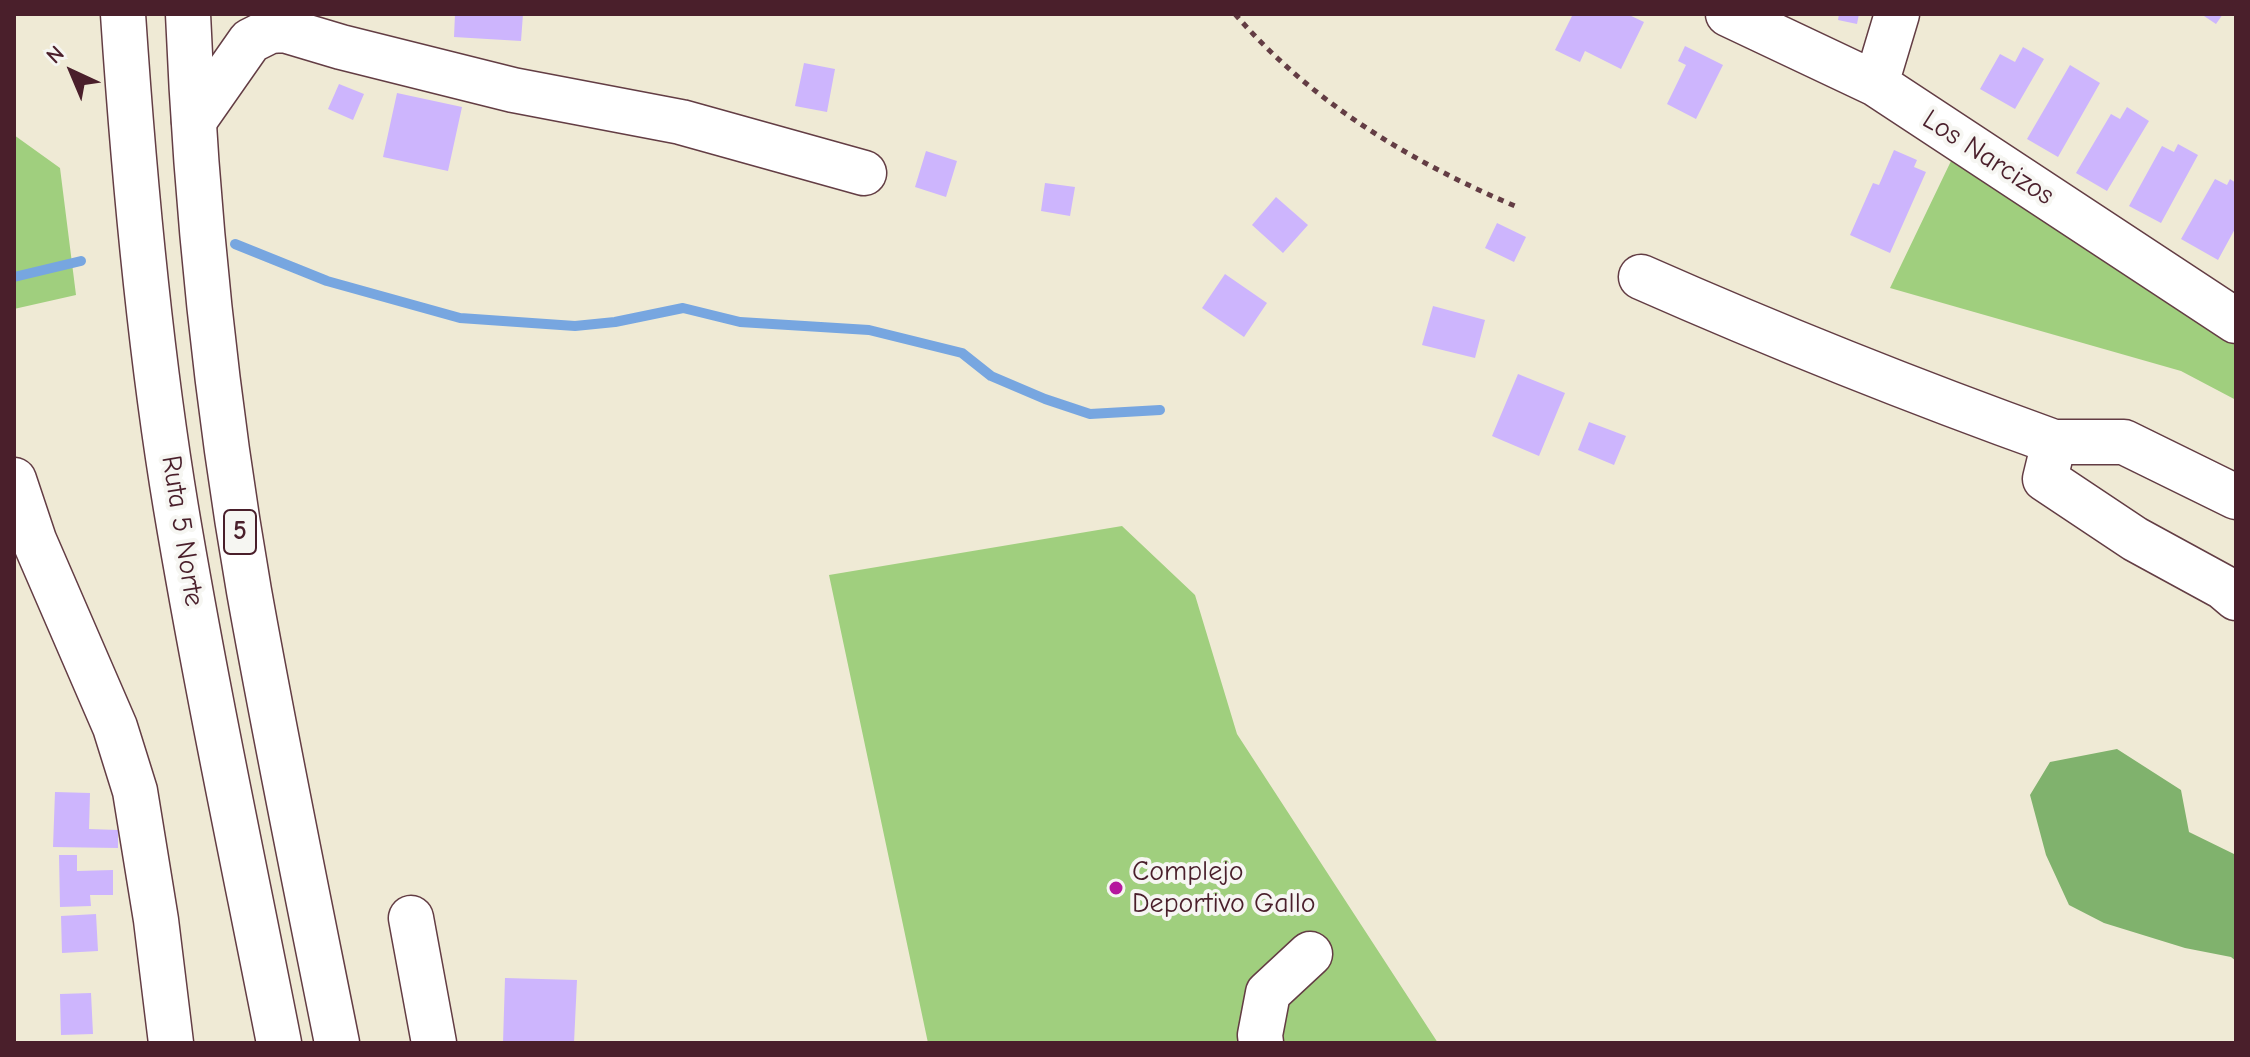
<!DOCTYPE html>
<html>
<head>
<meta charset="utf-8">
<style>
  body { margin:0 }
  #map { position:relative; width:2250px; height:1057px; overflow:hidden; background:#efead5; font-family:"Comic Neue",sans-serif }
  canvas { display:block }
  .frame { position:absolute; inset:0; border:16px solid #4a1f2b; pointer-events:none }
  .north { position:absolute; left:32px; top:32px; width:80px; height:80px; -webkit-text-stroke:6px #f6f6f2; paint-order:stroke; rotate:316deg; font-size:22px; font-weight:700; line-height:32px; text-align:center; color:#4a1f2b }
  .north::after { content:''; display:block; margin:auto; width:28px; height:36px; background:#4a1f2b; clip-path:polygon(50% 0,100% 100%,50% 72%,0 100%) }
</style>
</head>
<body>
<div id="map">
<canvas width="2250" height="1057"></canvas>
<div class="frame"></div>
<div class="north">N</div>
</div>
<script>
const context = document.querySelector('canvas').getContext('2d');
context.lineJoin = 'round';
function fill(path, color) { context.fillStyle = color; context.fill(path, 'evenodd'); }
function trace(path, color, width, dash) { context.strokeStyle = color; context.lineWidth = width; context.lineCap = dash ? 'butt' : 'round'; context.setLineDash(dash || []); context.stroke(path); }
function label(font, color, halo, rows, align = 'center') {
  context.font = font + ' "Comic Neue",sans-serif'; context.lineWidth = 8; context.setLineDash([]); context.textBaseline = 'middle'; context.strokeStyle = halo; context.fillStyle = color; for (const [text, x, y, turn = 0] of rows) {
    context.save(); context.translate(x, y); context.rotate((+turn || 0) * Math.PI / 180); context.textAlign = isNaN(turn) ? turn : align; if (halo) context.strokeText(text, 0, 0); context.fillText(text, 0, 0); context.restore();
  }
}
fill(new Path2D(`
  M14,135L60,168L76,295L14,309Z
  M1951,161L2236,340V400L2181,371L1890,288Z
  M1122,526L1195,595L1237,734L1438,1043H928L829,575Z`), '#a0cf7e');
fill(new Path2D(`
  M2117,749L2181,790L2189,832L2236,855V961L2231,957L2185,948L2104,923L2069,905L2046,855L2030,795L2050,762Z`), '#80b26d');
trace(new Path2D(`
  M235,244L327,281L460,318L575,326L615,322L683,308L740,322L869,330L962,353L991,376L1045,399L1090,414L1160,410
  M14,277L81,261`), '#77a6e0', 10);
fill(new Path2D(`
  M455,14H523L521,41L454,37Z
  M1573,14H1627L1644,22L1621,69L1585,51L1580,62L1555,50Z
  M1839,14H1859L1857,24L1838,20Z
  M2201,14H2223L2216,24Z
  M1685,46L1723,65L1696,119L1667,104L1686,65L1678,61Z
  M2023,47L2044,59L2015,109L1980,89L2000,54L2015,62Z
  M804,63L835,69L827,112L795,106Z
  M2070,65L2100,83L2058,157L2027,139Z
  M339,84L364,94L353,120L328,109Z
  M397,93L462,107L448,171L383,157Z
  M2127,107L2149,121L2107,191L2076,173L2111,114L2120,119Z
  M2178,144L2198,155L2161,223L2129,206L2162,146L2174,152Z
  M1894,150L1917,160L1914,167L1926,172L1890,253L1850,235L1873,183L1879,185Z
  M926,151L957,161L946,197L915,187Z
  M2215,179L2227,185L2230,179L2236,183V227L2218,260L2181,239Z
  M1045,183L1075,187L1070,216L1041,211Z
  M1276,197L1308,225L1283,253L1252,225Z
  M1497,223L1526,237L1514,262L1485,248Z
  M1225,274L1267,303L1244,337L1202,308Z
  M1433,306L1485,320L1475,358L1422,345Z
  M1518,374L1565,393L1539,456L1492,436Z
  M1589,422L1626,436L1614,465L1578,450Z
  M55,792L90,793L89,829L118,830V848L53,847Z
  M59,855H77V871L113,870V895H90L91,906L60,907Z
  M96,914L98,951L62,953L61,916Z
  M505,978L577,980L574,1043H503Z
  M91,993L93,1034L61,1035L60,994Z`), '#cdb5fd');
const minor = new Path2D(`
  M1728,14L1876,84L2236,321
  M1876,84L1897,14
  M194,121L250,41L270,31L284,30L341,47L513,90L681,122L864,173
  M1641,277C1777,337 1915,392 2054,442L2045,479L2135,539L2223,587L2236,598
  M2054,442H2124L2236,497
  M14,480L34,540L115,727L135,791L156,920L171,1043
  M411,918L434,1043
  M1261,1043L1260,1035L1268,993L1310,954`);
const highway = new Path2D(`
  M123,14C134,179 149,345 176,508C206,687 244,865 279,1043
  M188,14C196,207 216,401 249,591C276,742 307,893 337,1043`);
trace(minor, '#633d44', 47);
trace(highway, '#633d44', 47);
trace(new Path2D(`
  M1235,14C1311,102 1409,161 1515,206`), '#633d44', 5, [6, 6]);
trace(minor, '#fff', 44);
trace(highway, '#fff', 44);
for (const [x, y, r, color] of [
  [1116,888,8,"#b5179e"]
]) { const dot = new Path2D(); dot.arc(x, y, r, 0, 2 * Math.PI); context.fillStyle = color; context.fill(dot); trace(dot, '#f6f6f2', 3); }
for (const [x, y, w] of [
  [240,532,32]
]) { const box = new Path2D(); box.roundRect(x - w / 2, y - 22, w, 44, 6); context.fillStyle = '#f6f6f2'; context.fill(box); trace(box, '#4a1f2b', 2); }
label('bold 26px', '#4a1f2b', null, [
  ["5",240,532]
]);
label('28px', '#4a1f2b', '#f6f6f2', [
  ["Los Narcizos",1988,158,33],
  ["Ruta 5 Norte",182,531,81]
]);
label('28px', '#4a1f2b', '#f6f6f2', [
  ["Complejo",1132,872],
  ["Deportivo Gallo",1132,904]
], 'left');
</script>
</body>
</html>
